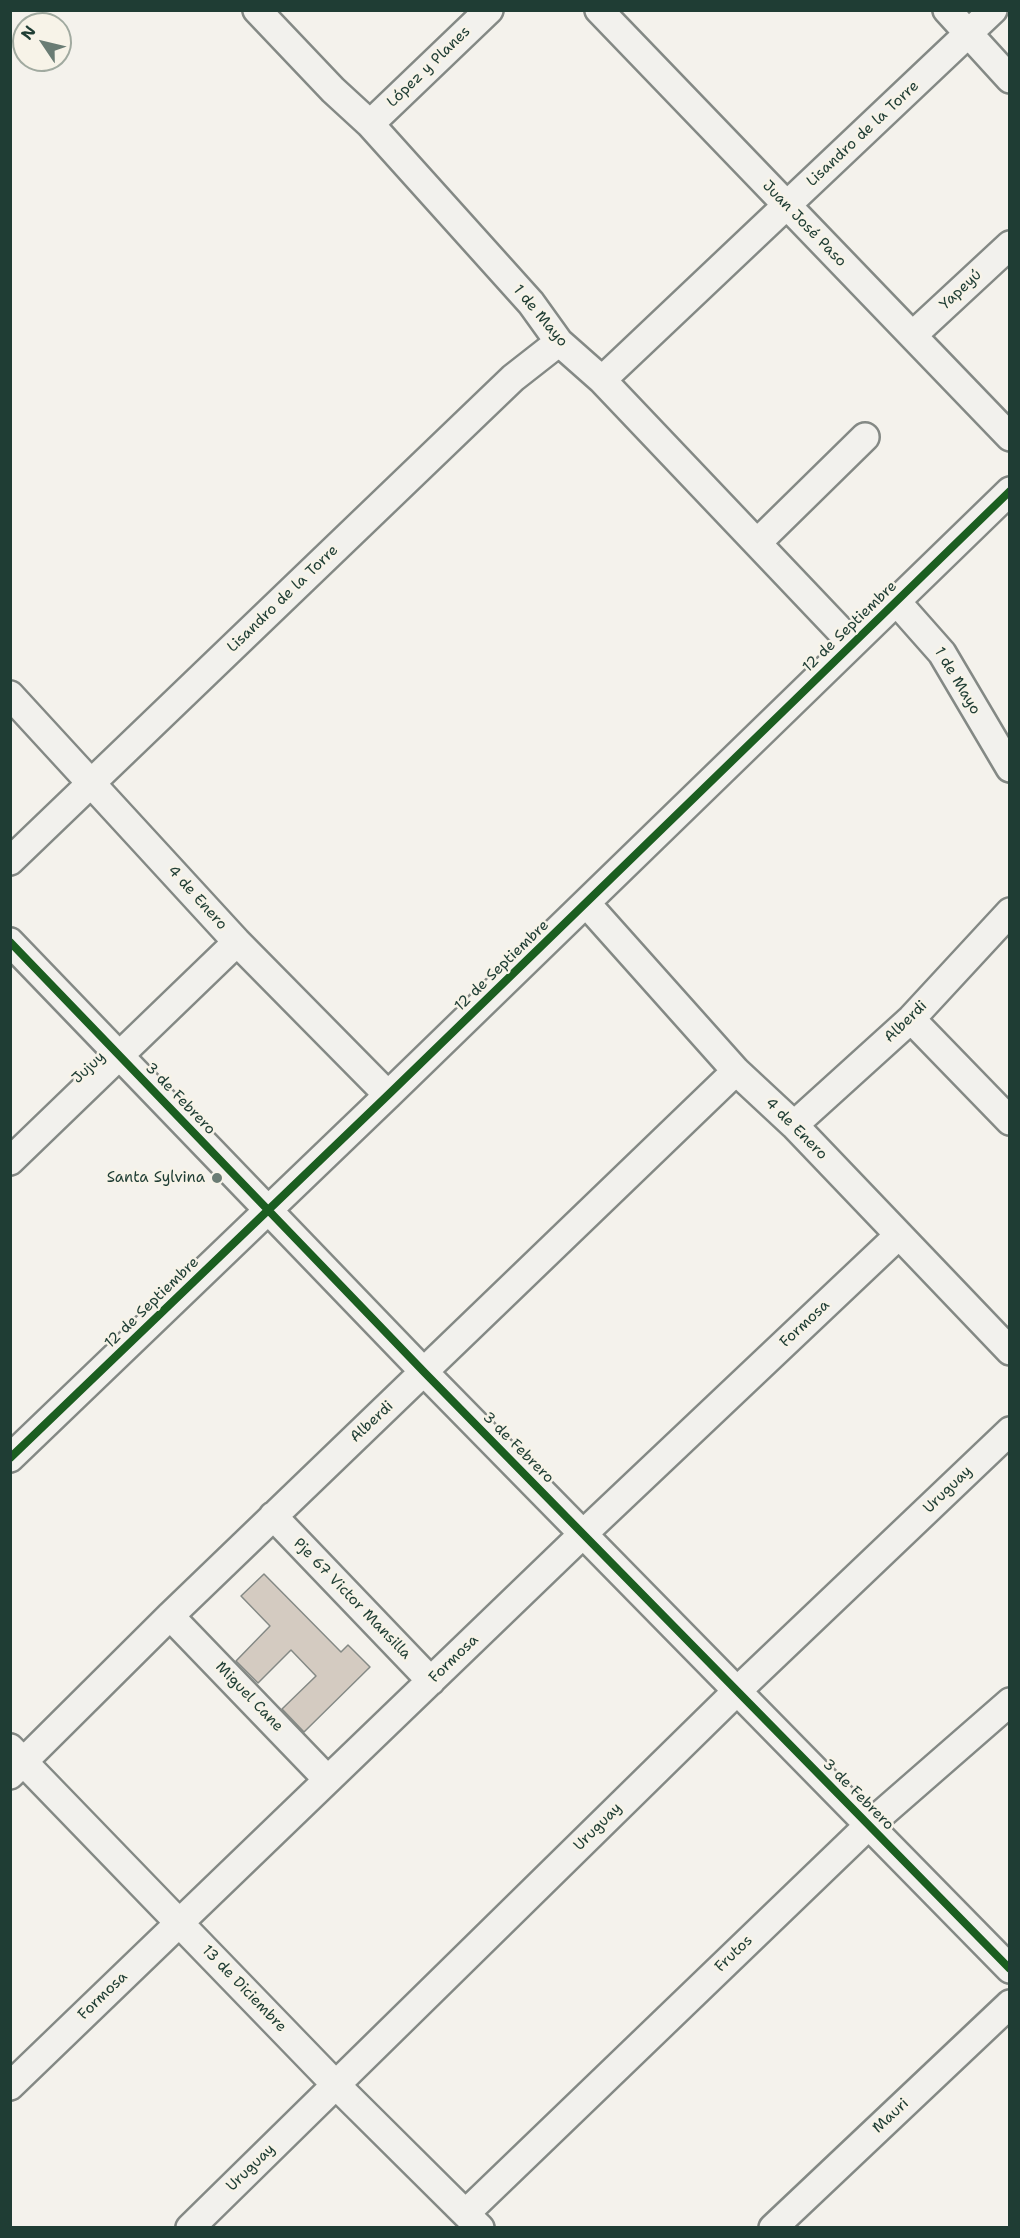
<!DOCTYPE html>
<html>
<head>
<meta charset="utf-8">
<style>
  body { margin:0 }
  #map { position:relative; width:1020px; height:2238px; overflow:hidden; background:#f4f2ec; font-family:"Shantell Sans",sans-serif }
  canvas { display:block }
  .frame { position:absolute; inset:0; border:12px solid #1f3d34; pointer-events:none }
  .north { position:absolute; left:12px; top:12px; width:60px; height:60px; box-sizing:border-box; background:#f7f3e8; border:2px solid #a1aaa0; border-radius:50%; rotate:305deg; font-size:16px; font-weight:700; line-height:24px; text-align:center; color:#1f3d34 }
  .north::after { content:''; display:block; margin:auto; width:21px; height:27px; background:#6a7c74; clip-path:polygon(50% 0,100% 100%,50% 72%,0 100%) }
</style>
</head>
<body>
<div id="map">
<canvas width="1020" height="2238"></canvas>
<div class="frame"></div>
<div class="north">N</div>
</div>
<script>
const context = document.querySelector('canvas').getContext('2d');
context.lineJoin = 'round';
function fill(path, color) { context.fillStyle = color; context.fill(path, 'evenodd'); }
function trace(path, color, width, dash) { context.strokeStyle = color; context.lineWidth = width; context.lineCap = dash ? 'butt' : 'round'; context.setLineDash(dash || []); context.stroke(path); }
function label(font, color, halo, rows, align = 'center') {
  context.font = font + ' "Shantell Sans",sans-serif'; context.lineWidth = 5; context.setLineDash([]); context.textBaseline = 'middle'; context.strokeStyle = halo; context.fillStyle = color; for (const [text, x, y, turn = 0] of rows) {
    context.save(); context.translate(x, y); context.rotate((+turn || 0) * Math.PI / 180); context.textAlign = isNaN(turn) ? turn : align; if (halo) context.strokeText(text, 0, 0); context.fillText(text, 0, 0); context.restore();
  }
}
const building = new Path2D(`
  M264,1574L341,1652L348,1645L370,1667L304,1732L282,1709L316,1676L291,1650L258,1683L236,1661L270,1626L241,1596Z`);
fill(building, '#d4cbc1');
trace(building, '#848985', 1.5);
const minor = new Path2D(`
  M257,10L333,90L370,124L531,303L559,342L602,380L852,643
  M599,10L1010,437
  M947,10L1010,79
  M370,124L489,10
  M913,335L1010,245
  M602,380L993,10
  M757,543L865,437
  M896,601L942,653L1010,768
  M10,695L237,942L388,1095
  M10,861L513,378L559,342
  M586,903L736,1071L794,1125L1010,1351
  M10,942L425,1373L1010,1969
  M911,1019L1010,1121
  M794,1125L911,1019L1010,912
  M10,1161L237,942
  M10,1458L388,1095L1010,491
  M273,1516L431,1681
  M170,1616L327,1779
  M10,1748L336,2085L480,2228
  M10,1775L170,1616L736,1071
  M10,2086L583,1534L899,1235
  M466,2213L869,1825L1010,1702
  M190,2228L736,1692L1010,1431
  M773,2228L1010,2004`);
trace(minor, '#848985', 32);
trace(minor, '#f2f1ed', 27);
trace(new Path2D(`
  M10,942L425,1373L1010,1969
  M10,1458L388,1095L1010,491`), '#1b5e20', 8);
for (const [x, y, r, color] of [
  [217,1178,6,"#6a7c74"]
]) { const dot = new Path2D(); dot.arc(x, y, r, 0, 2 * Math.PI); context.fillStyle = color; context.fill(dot); trace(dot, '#f7f3e8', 2); }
label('15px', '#1f3d34', '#f7f3e8', [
  ["López y Planes",429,67,-44],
  ["Lisandro de la Torre",863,134,-43],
  ["Juan José Paso",804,224,46],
  ["Yapeyú",961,290,-43],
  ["1 de Mayo",540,316,50],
  ["Lisandro de la Torre",283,599,-44],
  ["12 de Septiembre",850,627,-44],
  ["1 de Mayo",957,681,59],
  ["4 de Enero",197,898,48],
  ["12 de Septiembre",502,966,-44],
  ["Alberdi",906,1022,-44],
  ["Jujuy",89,1068,-43],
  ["3 de Febrero",180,1099,46],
  ["4 de Enero",796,1129,45],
  ["12 de Septiembre",152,1303,-44],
  ["Formosa",805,1324,-43],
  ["Alberdi",372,1422,-43],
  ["3 de Febrero",518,1448,45],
  ["Uruguay",948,1490,-44],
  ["Pje 67 Victor Mansilla",352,1599,46],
  ["Formosa",454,1659,-44],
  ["Miguel Cane",249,1697,46],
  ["3 de Febrero",858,1795,45],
  ["Uruguay",598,1827,-45],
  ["Frutos",734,1954,-44],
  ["13 de Diciembre",244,1989,46],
  ["Formosa",103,1996,-44],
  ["Mauri",891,2116,-43],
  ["Uruguay",251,2168,-44]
]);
label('15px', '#1f3d34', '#f7f3e8', [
  ["Santa Sylvina",205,1178]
], 'right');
</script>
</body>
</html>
